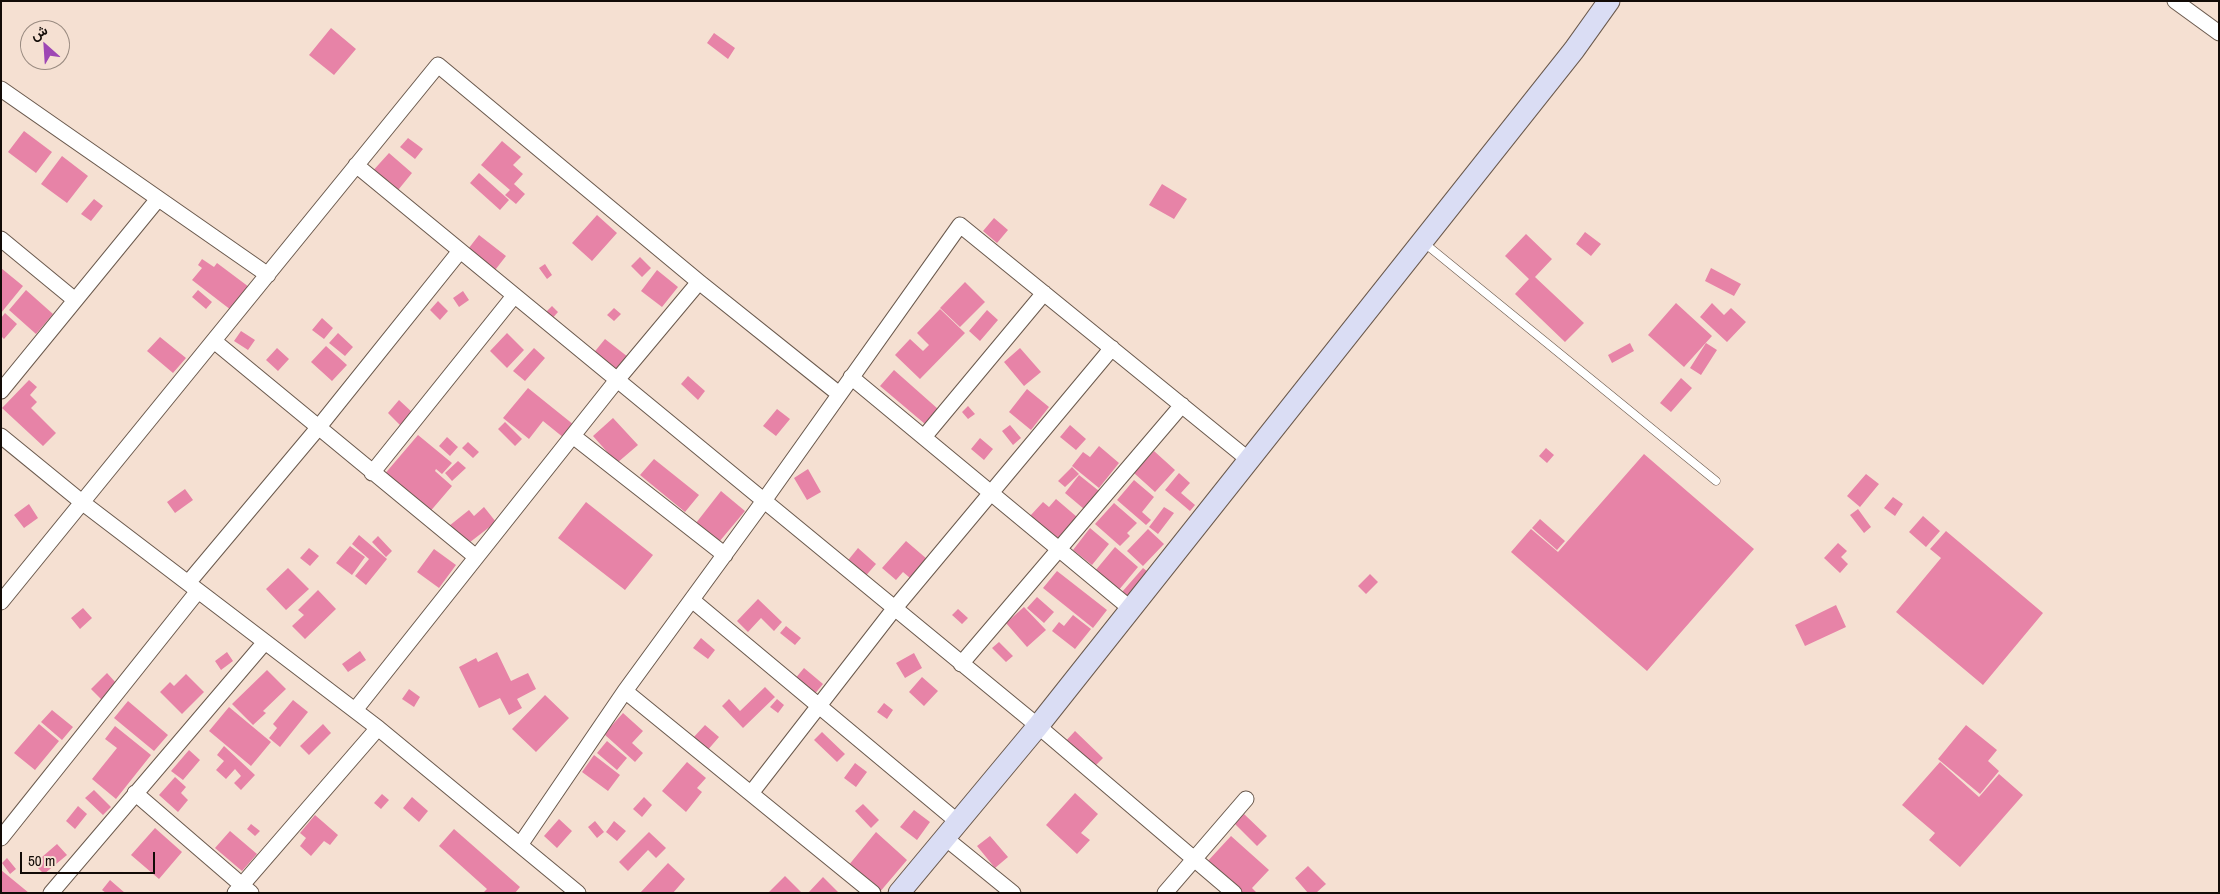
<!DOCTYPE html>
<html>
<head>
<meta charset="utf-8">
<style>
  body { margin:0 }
  #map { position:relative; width:2220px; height:894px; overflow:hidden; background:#f5e0d2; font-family:"Archivo Narrow",Vazirmatn,sans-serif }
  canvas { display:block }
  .frame { position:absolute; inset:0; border:2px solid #120b07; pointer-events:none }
  .north { position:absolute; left:20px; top:20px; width:50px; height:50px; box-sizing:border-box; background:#f5e0d2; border:1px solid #9a8b81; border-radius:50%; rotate:334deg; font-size:14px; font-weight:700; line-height:20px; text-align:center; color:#120b07 }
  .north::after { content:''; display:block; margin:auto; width:18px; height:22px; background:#9e47b4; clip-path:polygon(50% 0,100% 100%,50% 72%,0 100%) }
  .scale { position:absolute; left:20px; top:852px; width:135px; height:22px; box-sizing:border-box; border:2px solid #120b07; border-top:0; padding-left:6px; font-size:15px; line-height:18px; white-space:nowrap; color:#120b07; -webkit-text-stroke:4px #f5e0d2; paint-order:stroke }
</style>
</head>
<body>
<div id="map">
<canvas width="2220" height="894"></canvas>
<div class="frame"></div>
<div class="north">ش</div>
<div class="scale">50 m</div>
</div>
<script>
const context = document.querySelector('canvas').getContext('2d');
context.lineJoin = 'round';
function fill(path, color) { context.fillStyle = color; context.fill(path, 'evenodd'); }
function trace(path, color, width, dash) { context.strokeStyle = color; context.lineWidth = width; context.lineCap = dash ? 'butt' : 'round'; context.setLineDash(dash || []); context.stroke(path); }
fill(new Path2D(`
  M331,28L356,49L334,75L309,55Z
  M714,33L735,48L728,59L707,43Z
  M24,131L52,152L36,173L8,152Z
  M408,138L423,149L415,159L400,147Z
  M502,141L521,157L513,165L523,174L514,184L525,194L516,204L505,195L510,190L481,165Z
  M389,153L412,173L394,195L370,174Z
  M62,156L88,176L67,203L41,184Z
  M479,173L509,200L500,210L470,183Z
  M1162,184L1187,199L1174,219L1149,205Z
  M94,199L103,206L91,221L81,214Z
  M597,215L617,233L592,261L572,243Z
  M994,218L1008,230L997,243L983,231Z
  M1585,232L1601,244L1591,256L1576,244Z
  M1526,234L1552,259L1535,277L1584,323L1565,342L1515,294L1529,279L1505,256Z
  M479,235L506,256L492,274L465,253Z
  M640,257L651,268L642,277L631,266Z
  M202,259L214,267L217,263L249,287L231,310L192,280L202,268L198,265Z
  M545,264L552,275L547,279L539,268Z
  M1,268L23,286L1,313Z
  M1711,268L1741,284L1734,296L1705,281Z
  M657,270L678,287L662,307L641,291Z
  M965,282L985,302L960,327L940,308Z
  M26,290L53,314L36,334L9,310Z
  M198,290L212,302L206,309L192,297Z
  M463,291L469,300L459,307L453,298Z
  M438,301L448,311L440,320L430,310Z
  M1676,303L1712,336L1684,367L1648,335Z
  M1712,303L1724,315L1731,308L1746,322L1727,342L1700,317Z
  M552,306L558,312L550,321L544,314Z
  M614,308L621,314L614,321L607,315Z
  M940,309L965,333L920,379L895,355L910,339L923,351L929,345L917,333Z
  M987,310L998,320L980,341L969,331Z
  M5,313L17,324L4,339L1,336V318Z
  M322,318L333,328L324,339L312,330Z
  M241,331L255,340L248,350L234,341Z
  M338,333L353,347L345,356L329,343Z
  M507,333L524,350L507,368L490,351Z
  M160,337L186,358L173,373L147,351Z
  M605,339L628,357L614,373L592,355Z
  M1630,343L1634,351L1612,363L1608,355Z
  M1706,343L1717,350L1701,375L1690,368Z
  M326,346L347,365L332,381L311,362Z
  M277,348L289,359L278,371L266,360Z
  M534,348L545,358L525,381L513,371Z
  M1020,348L1041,372L1024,386L1004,362Z
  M894,370L938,409L925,424L880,386Z
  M688,376L705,391L698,400L681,384Z
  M1681,378L1692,388L1671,412L1660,403Z
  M29,380L37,387L30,395L37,402L31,408L56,433L43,446L2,408Z
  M528,388L574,425L564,438L543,421L529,439L503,418Z
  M1027,389L1049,407L1031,430L1009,412Z
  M399,400L413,413L401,426L388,413Z
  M968,406L975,414L968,419L962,412Z
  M777,409L790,419L776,436L763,426Z
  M613,418L638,445L617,463L593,436Z
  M505,422L522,439L515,446L498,429Z
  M1010,425L1021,438L1013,445L1002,431Z
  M1070,425L1086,439L1076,450L1060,437Z
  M418,435L452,463L442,474L436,469L435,471L452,486L428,514L383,476Z
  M447,437L458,447L450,456L439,446Z
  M980,438L993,449L984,460L971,449Z
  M468,442L479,452L473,458L462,448Z
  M1099,446L1119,463L1099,488L1072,466L1083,452L1090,457Z
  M1546,448L1554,455L1547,463L1539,456Z
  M1154,451L1175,470L1155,492L1134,473Z
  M1644,454L1754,549L1647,671L1511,552L1531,529L1558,552Z
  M654,459L699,495L685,512L640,475Z
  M458,461L466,468L452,481L445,473Z
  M1072,467L1079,474L1065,487L1058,481Z
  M808,469L821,492L807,500L794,478Z
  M1179,473L1190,483L1181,493L1195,505L1190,511L1165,490Z
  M1866,474L1879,484L1860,507L1847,496Z
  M1079,475L1099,491L1084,509L1065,493Z
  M1134,480L1154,497L1142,512L1151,520L1146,525L1117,500Z
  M185,489L193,500L175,513L167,502Z
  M721,491L745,511L719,542L696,523Z
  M1893,497L1903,504L1895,516L1884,508Z
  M1056,499L1077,517L1057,540L1030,516L1043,502L1049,507Z
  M586,502L653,555L625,590L558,538Z
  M1114,503L1137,523L1127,533L1130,536L1120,546L1095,524Z
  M29,504L38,518L24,528L14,515Z
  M484,507L496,522L465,546L449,526L469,510L474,516Z
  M1164,507L1174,513L1158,534L1149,527Z
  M1858,509L1871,527L1864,533L1850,515Z
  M1923,516L1940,531L1926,547L1909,532Z
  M1540,519L1565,541L1557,550L1532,528Z
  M1090,528L1109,544L1092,565L1073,550Z
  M1148,529L1164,544L1143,566L1127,551Z
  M1946,531L2043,613L1983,685L1896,612L1941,558L1930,549Z
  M359,535L387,559L366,585L355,576L369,559L352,544Z
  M378,536L392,551L386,557L372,542Z
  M906,541L927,559L910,578L903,572L896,580L882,568Z
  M1838,543L1847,551L1841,557L1848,564L1840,573L1824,558Z
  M350,546L365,557L352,575L336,563Z
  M1115,547L1138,567L1118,591L1095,571Z
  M309,548L319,556L310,566L300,558Z
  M858,548L876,564L863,579L845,564Z
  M434,549L456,565L439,588L417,572Z
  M288,568L309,589L286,610L266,589Z
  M1143,568L1153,576L1131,601L1122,592Z
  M1057,571L1107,610L1093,628L1043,588Z
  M1370,574L1378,582L1366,594L1358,586Z
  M318,590L336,609L305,639L292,626L304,615L298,610Z
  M1037,597L1054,612L1044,623L1027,608Z
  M758,599L782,622L774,631L761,618L748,632L737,621Z
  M1836,605L1846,627L1805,646L1795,625Z
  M1024,607L1046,630L1027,647L1006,623Z
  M83,608L92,618L80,629L71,618Z
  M958,609L968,618L962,624L952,615Z
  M1073,615L1091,629L1075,649L1052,631L1059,622L1064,626Z
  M786,626L801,638L795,645L780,633Z
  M701,638L715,650L708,659L693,648Z
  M999,642L1013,656L1006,662L992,648Z
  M360,651L366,660L348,672L342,664Z
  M227,652L233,661L221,670L215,661Z
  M497,652L511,681L528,673L536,689L517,699L522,708L509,715L500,698L479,708L459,667L476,658L478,662Z
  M914,653L922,668L905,678L896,663Z
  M804,668L823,684L813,696L794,680Z
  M267,670L286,689L263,711L266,713L253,725L232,704Z
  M107,673L117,684L102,700L91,689Z
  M186,674L204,692L182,714L160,692L170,682L174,686Z
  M922,677L938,691L924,706L909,692Z
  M765,687L775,697L743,728L722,706L729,699L740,711Z
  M409,689L420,697L414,707L402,699Z
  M545,695L569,718L536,752L512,729Z
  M777,699L784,705L778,713L770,707Z
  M293,700L308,712L280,747L269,738L277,728L273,724Z
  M128,701L168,735L154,751L114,718Z
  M884,703L893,710L887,719L877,712Z
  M229,707L271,742L251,766L209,731Z
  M52,710L73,727L62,740L41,722Z
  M623,713L643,731L632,743L643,753L635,762L604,734Z
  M39,724L59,741L35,770L14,753Z
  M323,724L331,733L309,755L300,746Z
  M705,725L719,737L706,752L692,739Z
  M1966,725L1997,750L1988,761L1999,771L1980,794L1938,759Z
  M115,726L151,755L116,799L92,779L117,748L105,739Z
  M1075,731L1103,758L1092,769L1064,743Z
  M822,732L845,754L837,762L814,740Z
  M607,741L627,758L617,770L597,753Z
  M224,746L255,775L241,790L234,783L241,776L235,769L226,779L216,770L224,761L217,755Z
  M189,750L200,760L183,780L171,771Z
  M594,755L620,775L608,791L582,772Z
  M687,762L706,778L697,788L702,792L686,812L662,791Z
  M1940,762L1979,797L1999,774L2023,795L1960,867L1929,840L1935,833L1902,805Z
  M855,763L867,772L856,787L844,778Z
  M175,777L186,787L181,793L188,800L178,812L159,795Z
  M94,790L111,807L103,815L85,798Z
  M1075,793L1098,814L1081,833L1090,840L1077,854L1046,825Z
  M382,794L389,800L381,809L374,803Z
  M412,797L428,811L419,822L403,808Z
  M644,797L652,805L642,817L633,809Z
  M863,804L879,820L871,828L855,811Z
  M78,806L87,814L75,829L66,821Z
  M914,810L930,822L917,840L900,827Z
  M1244,814L1267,836L1257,846L1235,824Z
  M315,815L338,835L330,845L324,841L311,856L300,846L306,838L300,833Z
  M559,819L572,831L557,848L544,836Z
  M595,821L604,832L597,838L588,827Z
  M614,821L626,831L617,841L606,832Z
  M251,824L260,831L255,836L247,829Z
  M155,828L182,852L159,879L131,855Z
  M454,829L520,887L515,893H483L487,889L439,846Z
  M230,831L257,854L242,871L215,848Z
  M649,832L666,848L656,858L648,850L628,871L619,862Z
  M876,832L907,860L879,893L848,866Z
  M990,836L1008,857L995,868L977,846Z
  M1231,836L1269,870L1252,888L1257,893H1240L1206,863Z
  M57,844L67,855L44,874L34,864Z
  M7,858L16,869L10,874L2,863Z
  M668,863L685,879L673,893H640Z
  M1308,866L1326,884L1316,893H1308L1295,878Z
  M1,870L29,893H1Z
  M785,876L802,893H768Z
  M823,877L839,893H808Z
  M110,880L125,893H106L102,890Z`), '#e783a7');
const lane = new Path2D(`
  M1423,242L1716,481`);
const street = new Path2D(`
  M2175,1L2219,33
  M1,89L268,275
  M356,165L1038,726L1234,893
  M1,239L75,300
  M214,341L476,557
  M851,377L1131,609
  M1,391L158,199
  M1,436L83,503L378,728L578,893
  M573,436L725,555
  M924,437L1044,293
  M372,473L514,296
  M188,583L318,428L460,251
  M692,600L958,822
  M1,602L438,65L699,282L839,394
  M961,664L1182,405
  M625,691L873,893
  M355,710L617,380L699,282
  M752,792L894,609L1112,348
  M135,793L251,893
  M944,837L1013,893
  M1,838L198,591
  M520,845L625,691L763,502L960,225L1249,460
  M51,893L265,642
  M235,893L378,728
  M1165,893L1246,799`);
const secondary = new Path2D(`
  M899,893L1038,726L1574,50L1609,1`);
trace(lane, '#6a594d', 9);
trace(street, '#6a594d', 17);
trace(secondary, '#6a594d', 23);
trace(lane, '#fff', 8);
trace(street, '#fff', 15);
trace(secondary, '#daddf4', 21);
</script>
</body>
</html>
